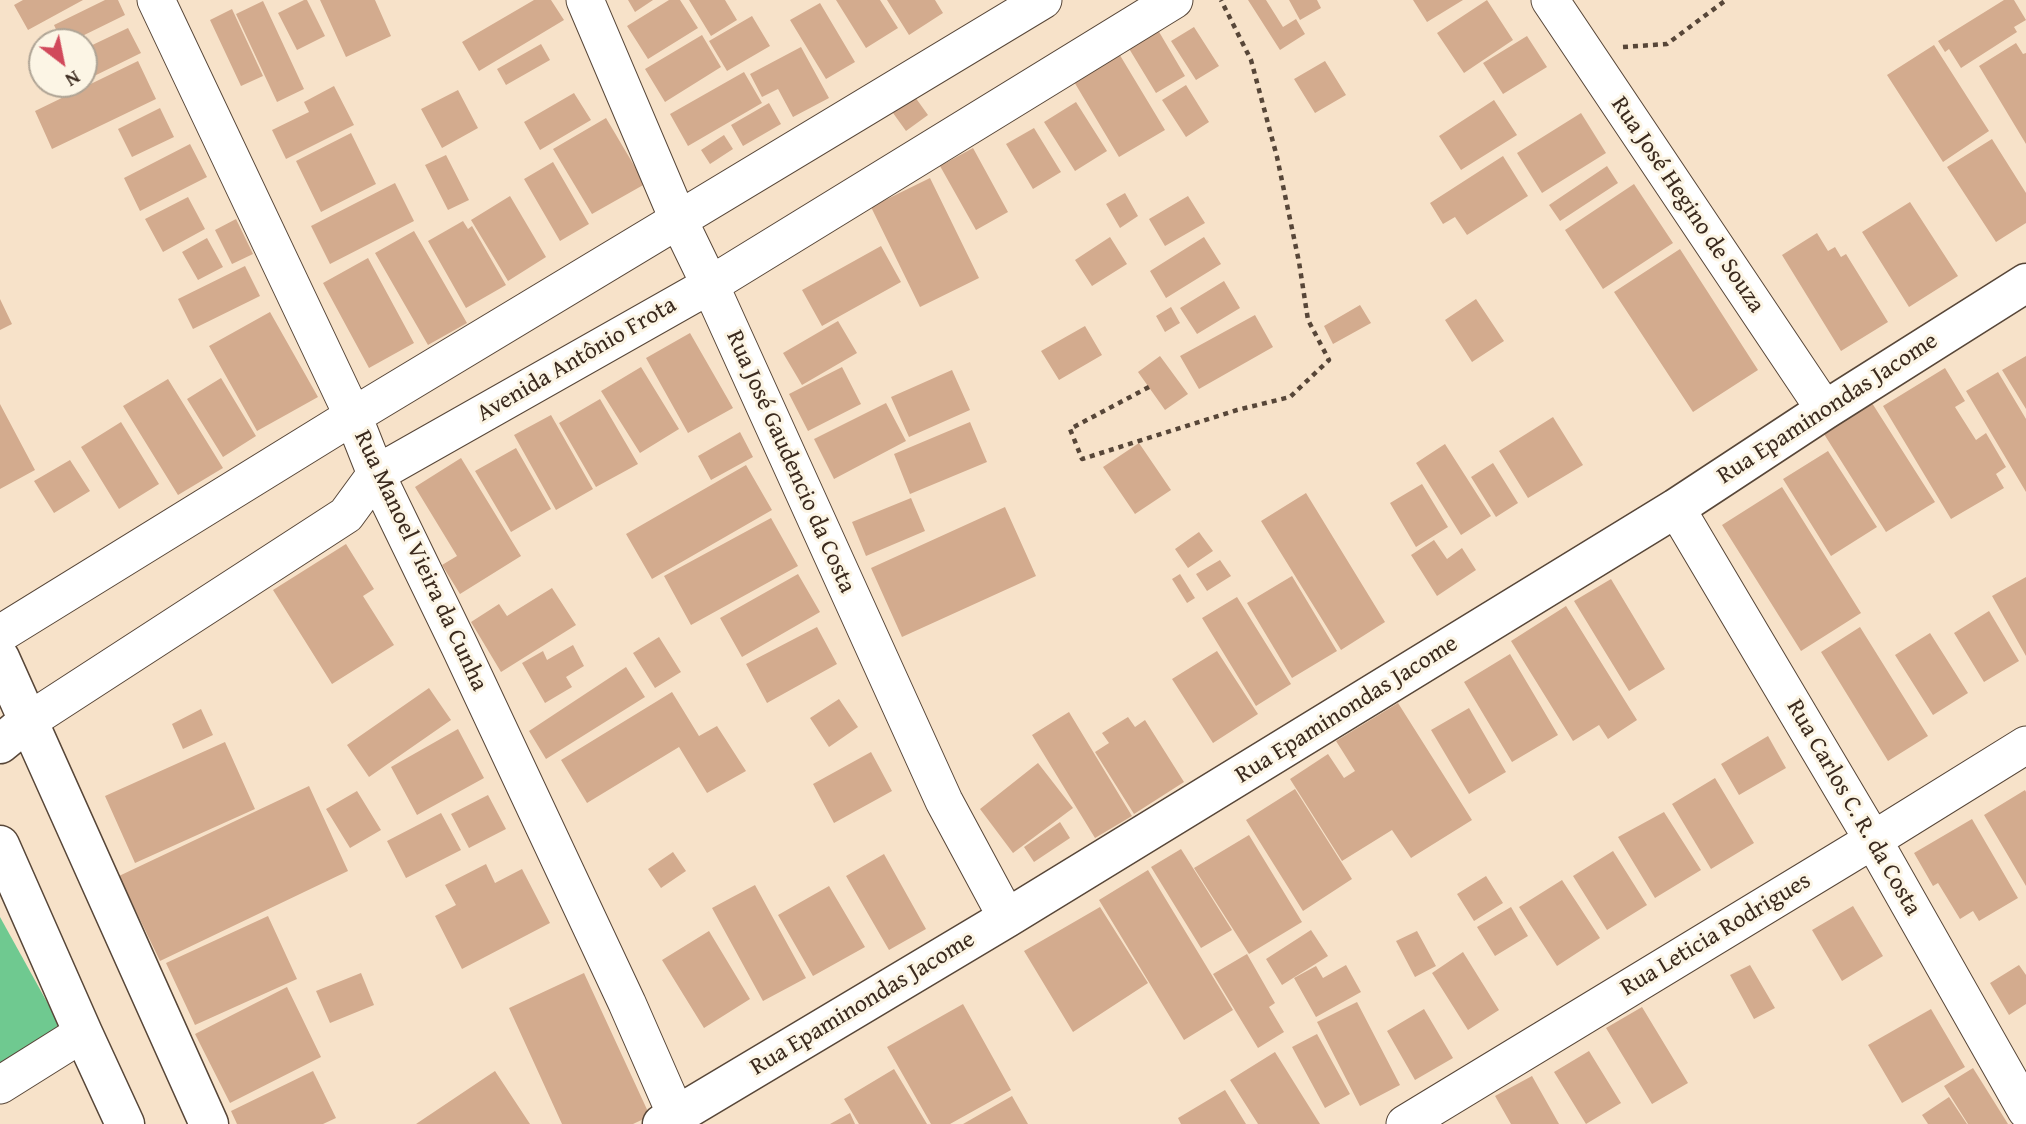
<!DOCTYPE html>
<html>
<head>
<meta charset="utf-8">
<style>
  body { margin:0 }
  #map { position:relative; width:2026px; height:1124px; overflow:hidden; background:#f7e2c9; font-family:"Gentium Book Plus",serif }
  canvas { display:block }
  .north { position:absolute; left:28px; top:28px; width:70px; height:70px; box-sizing:border-box; background:#fcf5e5; border:2px solid #afa495; border-radius:50%; rotate:148deg; font-size:19px; font-weight:700; line-height:28px; text-align:center; color:#3b2a1e }
  .north::after { content:''; display:block; margin:auto; width:24px; height:32px; background:#d1495b; clip-path:polygon(50% 0,100% 100%,50% 72%,0 100%) }
</style>
</head>
<body>
<div id="map">
<canvas width="2026" height="1124"></canvas>
<div class="north">N</div>
</div>
<script>
const context = document.querySelector('canvas').getContext('2d');
context.lineJoin = 'round';
function fill(path, color) { context.fillStyle = color; context.fill(path, 'evenodd'); }
function trace(path, color, width, dash) { context.strokeStyle = color; context.lineWidth = width; context.lineCap = dash ? 'butt' : 'round'; context.setLineDash(dash || []); context.stroke(path); }
function label(font, color, halo, rows, align = 'center') {
  context.font = font + ' "Gentium Book Plus",serif'; context.lineWidth = 6; context.setLineDash([]); context.textBaseline = 'middle'; context.strokeStyle = halo; context.fillStyle = color; for (const [text, x, y, turn = 0] of rows) {
    context.save(); context.translate(x, y); context.rotate((+turn || 0) * Math.PI / 180); context.textAlign = isNaN(turn) ? turn : align; if (halo) context.strokeText(text, 0, 0); context.fillText(text, 0, 0); context.restore();
  }
}
fill(new Path2D(`
  M0,917L63,1031L0,1066Z`), '#6fc990');
fill(new Path2D(`
  M23,0H83L28,30L14,5Z
  M105,0H118L125,15L70,42H62L54,25Z
  M304,0H307L325,36L297,50L278,13Z
  M320,0H375L391,36L346,57Z
  M534,0H551L564,20L479,71L462,42Z
  M628,0H653L635,12Z
  M669,0H680L698,28L648,59L627,26Z
  M689,0H725L737,20L711,36Z
  M836,0H880L898,28L866,48Z
  M887,0H935L943,13L909,35Z
  M1248,0H1266L1283,27L1296,19L1305,34L1280,50Z
  M1289,0H1317L1321,8L1300,20Z
  M1413,0H1463L1427,22Z
  M1487,0L1513,40L1464,73L1437,33Z
  M2004,0H2014L2026,20L2014,27L2017,32L1961,68L1949,49L1945,52L1938,41Z
  M263,1L304,89L277,102L236,14Z
  M820,3L855,62L826,79L790,20Z
  M232,9L263,76L241,86L210,20Z
  M752,16L770,46L727,71L709,41Z
  M1155,25L1185,76L1156,93L1125,42Z
  M1194,27L1219,66L1196,80L1171,41Z
  M128,28L141,53L84,81V49Z
  M702,35L721,67L665,102L645,69Z
  M1527,36L1547,67L1503,94L1483,63Z
  M2016,43L2023,54L2026,53V144L1979,66Z
  M541,44L550,60L506,85L497,69Z
  M1934,45L1989,131L1943,162L1887,75Z
  M801,47L829,98L793,117L778,89L762,97L750,74Z
  M1118,52L1165,130L1119,157L1073,80Z
  M138,61L156,99L52,149L35,111Z
  M1325,61L1346,95L1315,113L1294,79Z
  M744,72L762,103L688,146L670,114Z
  M1186,85L1209,122L1186,137L1162,100Z
  M334,86L354,125L286,159L272,130L309,112L304,102Z
  M458,90L478,128L442,148L421,109Z
  M574,93L591,120L540,150L524,122Z
  M915,97L928,115L906,131L893,113Z
  M1494,100L1517,135L1461,170L1439,136Z
  M1076,102L1107,151L1075,171L1044,122Z
  M769,103L781,124L743,146L731,125Z
  M160,108L174,137L132,157L118,129Z
  M1581,113L1606,153L1542,193L1517,153Z
  M606,118L645,184L592,214L553,149Z
  M1034,128L1061,172L1033,189L1006,144Z
  M351,133L376,184L321,212L296,161Z
  M724,135L733,149L710,164L701,150Z
  M1992,139L2026,193V223L1996,242L1947,167Z
  M190,144L207,177L140,211L124,178Z
  M973,148L1008,212L976,230L940,166Z
  M446,155L469,200L448,210L425,165Z
  M1503,156L1528,196L1467,235L1455,217L1443,224L1430,203Z
  M553,162L589,224L560,241L524,179Z
  M1607,166L1618,183L1560,221L1549,205Z
  M930,178L979,278L920,307L871,207Z
  M395,183L414,221L330,264L311,226Z
  M1634,184L1673,243L1603,289L1565,230Z
  M1125,193L1138,216L1120,228L1106,204Z
  M510,196L546,257L508,281L471,220Z
  M1188,196L1205,223L1165,246L1149,219Z
  M188,197L205,229L163,252L145,219Z
  M1910,202L1958,276L1909,307L1862,232Z
  M236,219L253,254L232,264L215,230Z
  M463,221L468,229L472,226L506,285L466,308L428,241Z
  M414,231L467,323L428,345L375,253Z
  M1817,233L1828,251L1835,247L1841,257L1846,254L1888,322L1841,351L1782,255Z
  M1110,237L1127,264L1092,286L1075,260Z
  M1204,237L1221,264L1166,298L1150,271Z
  M207,238L223,267L198,280L182,252Z
  M881,246L901,282L822,326L802,290Z
  M1680,249L1758,370L1693,412L1614,292Z
  M368,258L414,343L369,368L323,283Z
  M245,266L260,296L193,329L178,299Z
  M1224,281L1240,308L1197,334L1180,308Z
  M0,299L12,324L0,330Z
  M1476,299L1504,341L1472,362L1445,320Z
  M1360,305L1371,323L1333,344L1324,326Z
  M1171,307L1180,323L1165,332L1156,316Z
  M270,312L318,397L257,431L209,346Z
  M1255,315L1273,347L1199,389L1180,356Z
  M838,321L857,353L802,385L783,353Z
  M1085,326L1102,355L1059,380L1041,351Z
  M690,333L733,408L688,433L646,358Z
  M1160,356L1188,394L1165,410L1138,372Z
  M2026,356V409L2002,370Z
  M641,367L679,429L640,453L601,391Z
  M842,367L861,404L808,431L789,394Z
  M1945,368L1965,401L1955,407L1976,440L1986,433L2006,467L1996,474L2004,488L1951,519L1883,406Z
  M952,370L970,410L909,437L891,397Z
  M1998,372L2026,419V492L1966,391Z
  M221,378L256,436L223,457L187,399Z
  M168,379L223,468L178,495L123,406Z
  M600,399L638,464L596,487L559,423Z
  M886,403L906,441L834,479L814,439Z
  M1872,403L1935,502L1886,532L1824,434Z
  M0,404L35,470L0,489Z
  M551,415L593,489L556,510L514,435Z
  M1553,417L1583,465L1528,498L1499,451Z
  M121,422L159,484L119,509L81,447Z
  M970,422L987,462L910,494L894,454Z
  M740,432L753,457L711,480L698,456Z
  M1139,443L1171,490L1135,514L1103,467Z
  M1445,444L1491,516L1461,535L1416,463Z
  M516,448L551,509L511,532L475,471Z
  M1828,451L1877,527L1831,556L1783,479Z
  M461,458L521,556L460,594L442,565L457,556L415,487Z
  M70,460L90,491L54,513L34,481Z
  M1493,463L1518,503L1496,517L1471,477Z
  M746,465L772,510L652,579L626,534Z
  M1422,484L1448,527L1416,547L1390,503Z
  M1782,487L1861,613L1801,651L1722,525Z
  M1306,493L1385,622L1341,650L1261,521Z
  M911,498L925,531L866,556L852,522Z
  M1005,507L1036,576L902,637L871,568Z
  M771,518L798,566L691,625L664,576Z
  M1199,532L1213,551L1188,568L1175,549Z
  M1434,540L1447,559L1462,548L1476,570L1437,596L1411,555Z
  M346,544L374,589L363,596L394,645L332,684L273,590Z
  M1220,560L1231,576L1207,591L1196,574Z
  M798,574L820,612L742,657L720,618Z
  M1180,574L1195,598L1187,603L1172,579Z
  M1292,576L1337,651L1292,678L1247,603Z
  M2026,577V656L1992,596Z
  M1611,579L1665,669L1629,691L1574,601Z
  M552,588L576,625L501,672L471,622L499,604L507,616Z
  M1237,597L1291,684L1256,706L1202,618Z
  M1566,606L1637,720L1608,739L1599,725L1573,741L1511,641Z
  M1989,611L2019,661L1984,682L1954,633Z
  M817,627L837,664L767,703L746,664Z
  M1860,627L1928,736L1888,761L1821,652Z
  M1930,633L1968,693L1933,715L1895,655Z
  M659,637L681,672L655,688L633,653Z
  M573,645L584,666L566,677L572,687L545,703L522,663L543,651L547,660Z
  M1217,651L1258,714L1213,743L1172,679Z
  M1510,654L1558,735L1512,762L1464,682Z
  M626,667L645,697L546,759L529,731Z
  M429,688L451,720L369,777L347,745Z
  M672,692L699,736L717,726L746,771L707,793L679,747L587,803L561,760Z
  M839,699L858,727L829,747L810,718Z
  M1398,703L1472,820L1411,858L1392,830L1342,861L1290,779L1328,754L1344,778L1355,771L1336,741Z
  M1469,708L1506,772L1469,794L1431,730Z
  M201,709L213,735L183,749L172,724Z
  M1069,712L1132,816L1095,838L1032,735Z
  M1128,717L1135,727L1145,720L1184,782L1134,814L1095,752L1109,743L1102,733Z
  M458,729L484,778L417,815L391,767Z
  M1768,736L1786,768L1739,795L1721,764Z
  M225,742L255,809L135,863L105,796Z
  M871,752L892,791L834,823L813,784Z
  M1038,763L1073,808L1013,853L980,809Z
  M1715,778L1754,843L1711,869L1672,804Z
  M309,786L348,871L160,961L119,876Z
  M1295,789L1352,879L1303,911L1246,820Z
  M2025,790L2026,792V886L1984,815Z
  M357,791L381,830L350,848L326,809Z
  M488,795L506,829L469,848L451,814Z
  M1664,812L1701,870L1655,898L1618,837Z
  M441,813L461,850L406,878L387,841Z
  M1972,819L2018,898L1979,921L1973,911L1960,919L1938,883L1933,886L1914,853Z
  M1060,822L1070,838L1034,862L1024,847Z
  M1249,835L1302,922L1249,954L1194,868Z
  M1181,849L1232,930L1201,948L1151,867Z
  M1613,851L1647,905L1607,930L1573,876Z
  M673,852L686,871L661,888L648,869Z
  M884,854L926,929L889,950L846,876Z
  M486,864L495,883L522,869L550,923L462,969L435,916L456,905L445,885Z
  M1148,870L1233,1010L1184,1040L1099,900Z
  M1486,876L1503,903L1474,921L1457,894Z
  M1562,880L1600,938L1557,966L1519,907Z
  M755,885L806,978L763,1001L712,908Z
  M829,886L865,947L813,976L778,915Z
  M1853,906L1883,956L1842,981L1812,930Z
  M1100,907L1148,983L1073,1032L1024,951Z
  M1511,907L1528,936L1495,956L1477,927Z
  M268,916L297,979L195,1025L166,963Z
  M1311,930L1328,956L1282,985L1266,959Z
  M709,931L750,999L704,1028L662,960Z
  M1417,931L1436,966L1415,977L1396,941Z
  M1463,952L1499,1010L1468,1030L1432,973Z
  M1247,954L1275,1003L1269,1007L1284,1032L1258,1048L1213,974Z
  M1346,965L1361,992L1316,1017L1294,978L1316,966L1323,978Z
  M1750,965L1775,1008L1754,1019L1730,975Z
  M2019,965L2026,975V1004L2009,1015L1990,983Z
  M361,973L374,1005L330,1023L316,991Z
  M584,973L650,1116L633,1124H562L509,1008Z
  M287,987L321,1057L230,1103L195,1034Z
  M1357,1002L1400,1085L1360,1106L1317,1022Z
  M963,1004L1011,1090L950,1124H931L887,1047Z
  M1642,1007L1688,1083L1652,1104L1606,1028Z
  M1424,1009L1453,1058L1415,1080L1387,1031Z
  M1931,1009L1965,1067L1902,1103L1868,1045Z
  M1317,1034L1350,1094L1325,1108L1292,1047Z
  M1589,1051L1621,1103L1586,1124L1554,1072Z
  M1275,1052L1320,1124H1258L1230,1080Z
  M1973,1068L2008,1124H1968L1944,1086Z
  M894,1069L927,1124H859L844,1099Z
  M313,1071L336,1118L323,1124H237L231,1111Z
  M495,1071L530,1124H416Z
  M1532,1076L1559,1124H1511L1495,1096Z
  M1225,1090L1246,1124H1181L1178,1118Z
  M1012,1096L1028,1124H963Z
  M1949,1097L1967,1124H1928L1922,1115Z
  M850,1113L855,1124H830Z`), '#d3ab8e');
const minor = new Path2D(`
  M156,0L353,416L376,474L460,647L627,1003L680,1124
  M585,0L679,221L710,285L944,801L1007,918
  M1550,0L1825,410
  M1676,508L1873,840L2026,1110
  M0,634L353,416L1043,0
  M27,722L346,515L376,474L710,285L1174,0
  M0,1085L83,1033
  M1405,1124L1873,840L2026,745`);
const major = new Path2D(`
  M0,658L209,1124
  M0,744L27,722
  M0,845L83,1033L125,1124
  M662,1124L1007,918L1676,508L1825,410L2026,283`);
trace(minor, '#574638', 39);
trace(major, '#574638', 41);
trace(new Path2D(`
  M1623,47L1667,44L1726,0
  M1149,387L1070,429L1082,459L1237,410L1290,397L1329,360L1308,320L1299,262L1277,157L1251,60L1221,0`), '#574638', 4.5, [5, 5]);
trace(minor, '#fff', 37);
trace(major, '#fff', 38);
label('24px', '#3b2a1e', '#fcf5e5', [
  ["Rua José Hegino de Souza",1687,205,56],
  ["Avenida Antônio Frota",577,360,-30],
  ["Rua Epaminondas Jacome",1828,409,-33],
  ["Rua José Gaudencio da Costa",790,462,66],
  ["Rua Manoel Vieira da Cunha",420,561,65],
  ["Rua Epaminondas Jacome",1347,710,-32],
  ["Rua Carlos C. R. da Costa",1853,808,60],
  ["Rua Leticia Rodrigues",1716,935,-31],
  ["Rua Epaminondas Jacome",863,1004,-31]
]);
</script>
</body>
</html>
